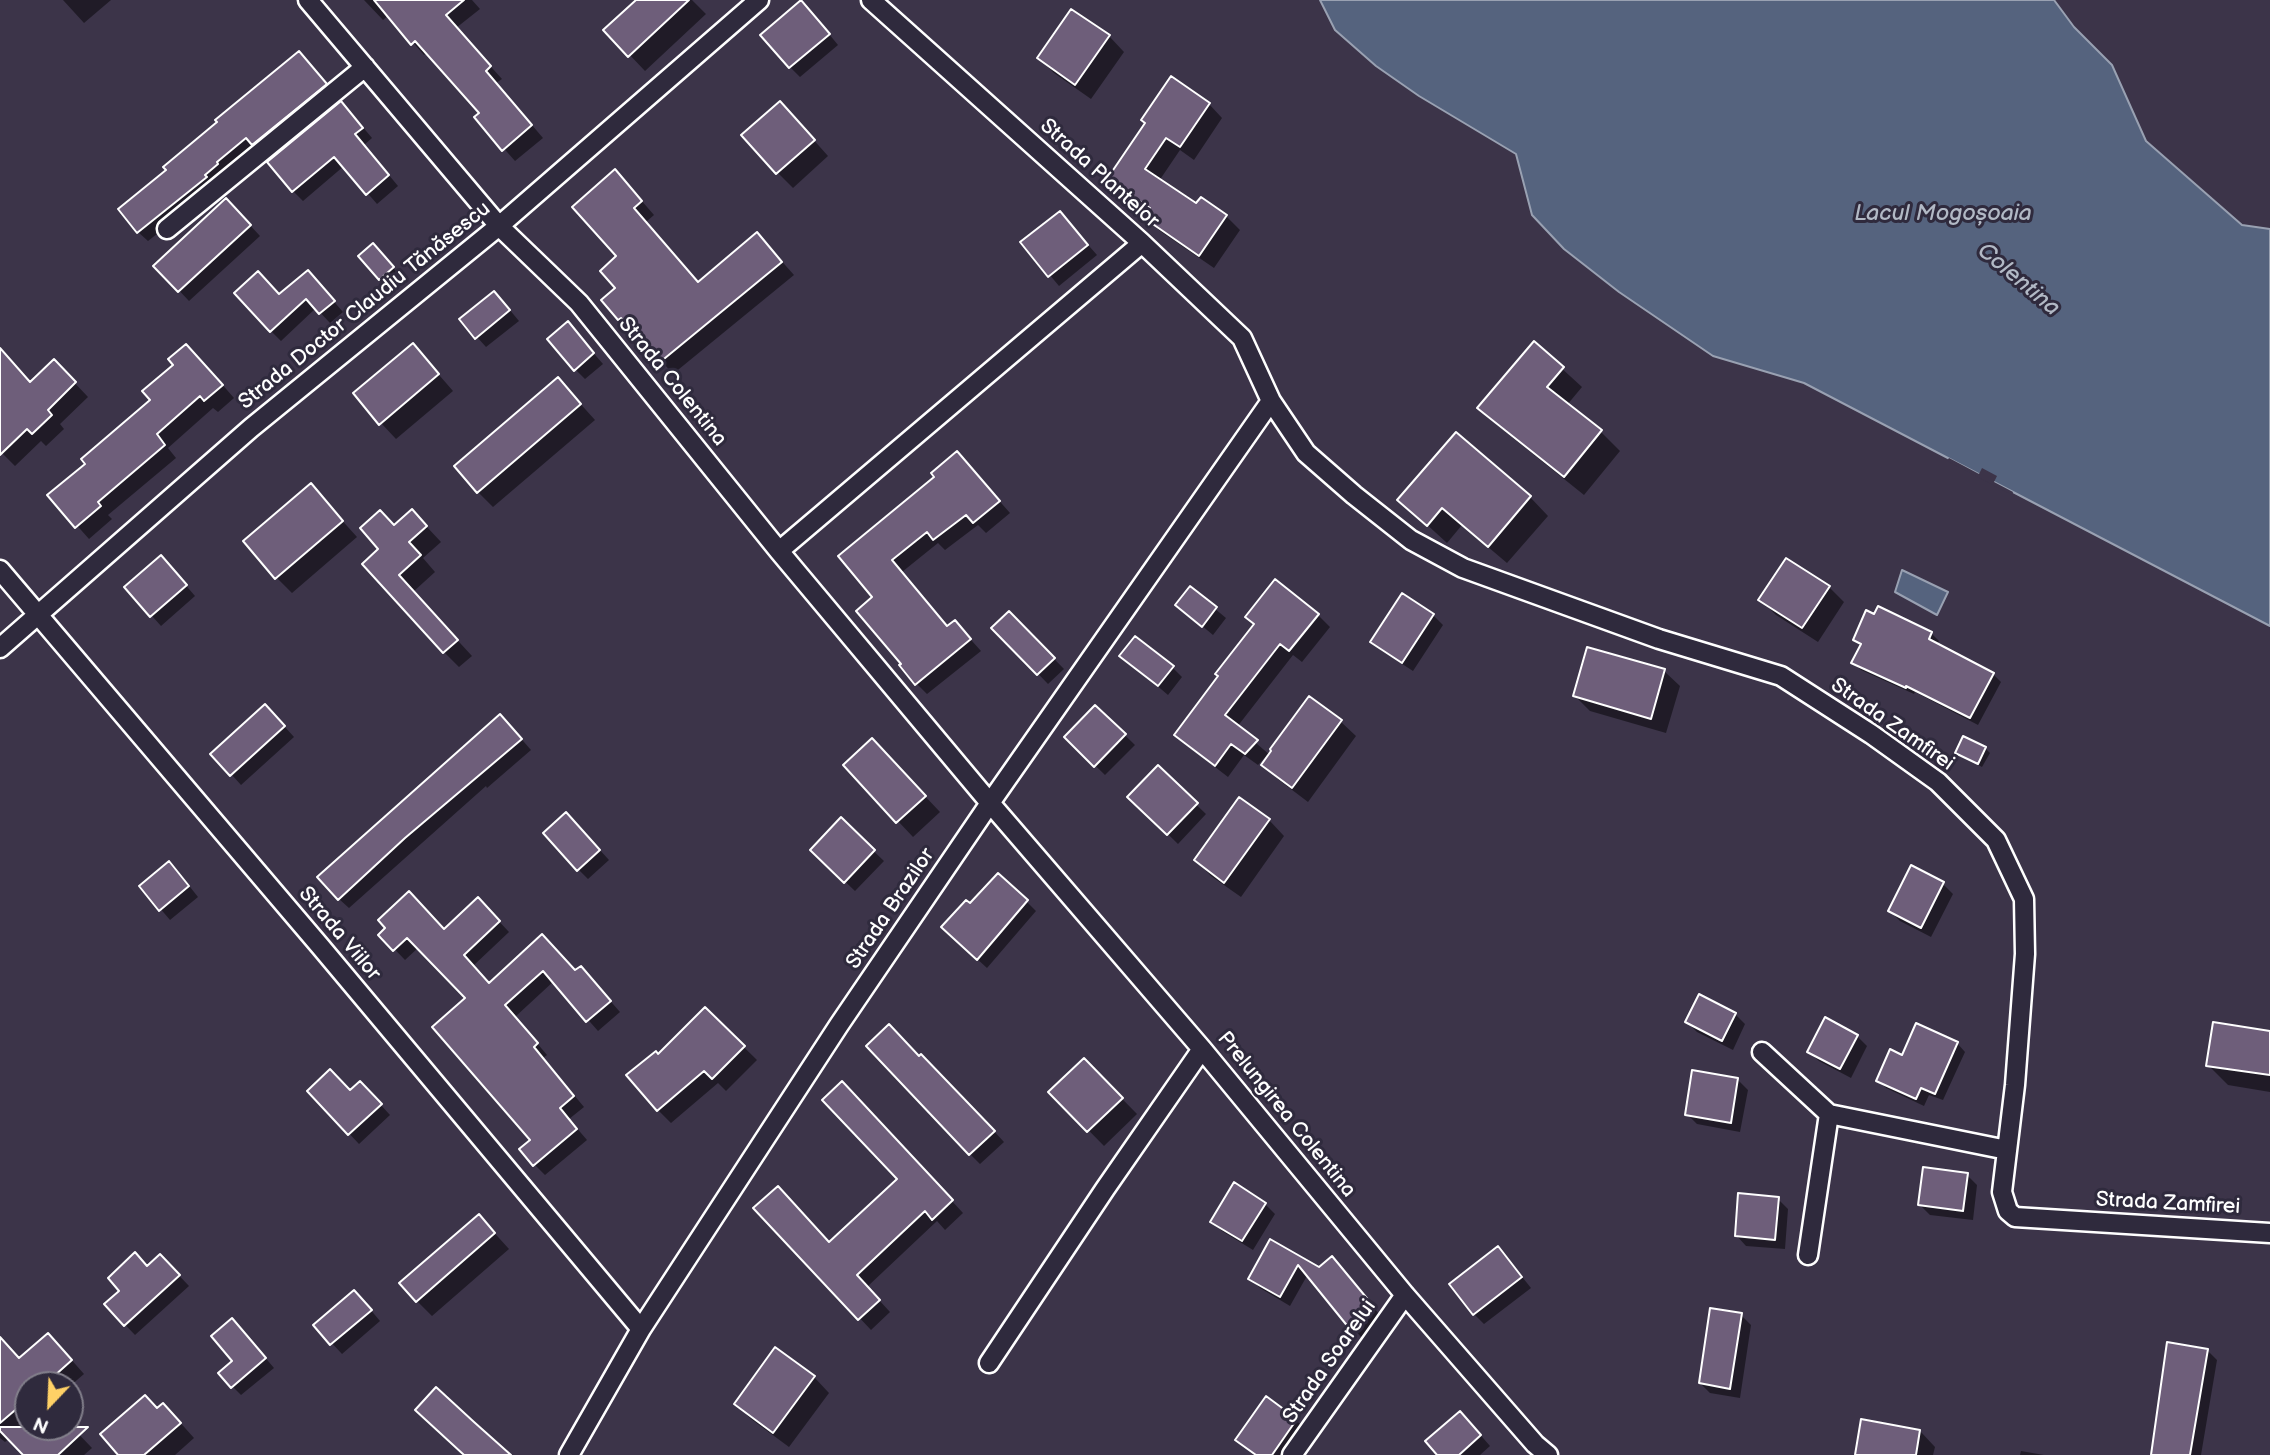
<!DOCTYPE html>
<html>
<head>
<meta charset="utf-8">
<style>
  body { margin:0 }
  #map { position:relative; width:2270px; height:1455px; overflow:hidden; background:#3c3449; font-family:"Balsamiq Sans",sans-serif }
  canvas { display:block }
  .north { position:absolute; left:14px; top:1371px; width:70px; height:70px; box-sizing:border-box; background:#2f2a3d; border:2px solid #827f8b; border-radius:50%; rotate:203deg; font-size:19px; font-weight:700; line-height:28px; text-align:center; color:#fff }
  .north::after { content:''; display:block; margin:auto; width:24px; height:32px; background:#ffd166; clip-path:polygon(50% 0,100% 100%,50% 72%,0 100%) }
</style>
</head>
<body>
<div id="map">
<canvas width="2270" height="1455"></canvas>
<div class="north">N</div>
</div>
<script>
const context = document.querySelector('canvas').getContext('2d');
context.lineJoin = 'round';
function fill(path, color) { context.fillStyle = color; context.fill(path, 'evenodd'); }
function trace(path, color, width, dash) { context.strokeStyle = color; context.lineWidth = width; context.lineCap = dash ? 'butt' : 'round'; context.setLineDash(dash || []); context.stroke(path); }
function label(font, color, halo, rows, align = 'center') {
  context.font = font + ' "Balsamiq Sans",sans-serif'; context.lineWidth = 6; context.setLineDash([]); context.textBaseline = 'middle'; context.strokeStyle = halo; context.fillStyle = color; for (const [text, x, y, turn = 0] of rows) {
    context.save(); context.translate(x, y); context.rotate((+turn || 0) * Math.PI / 180); context.textAlign = isNaN(turn) ? turn : align; if (halo) context.strokeText(text, 0, 0); context.fillText(text, 0, 0); context.restore();
  }
}
const water = new Path2D(`
  M1320,0H2054L2074,27L2112,65L2146,141L2242,225L2270,229V626L1804,383L1713,356L1619,292L1564,249L1532,215L1516,154L1419,96L1376,66L1335,30Z
  M1902,570L1948,592L1937,615L1895,592Z`);
fill(water, '#55637e');
trace(water, '#99a1b2', 2);
fill(new Path2D(`
  M1949,458L1979,474L1982,468L1997,476L1994,482L2013,492L2012,495L1947,461Z`), '#3c3449');
fill(new Path2D(`
  M63,0H111L84,23Z
  M364,0H472L480,9L456,28L502,79L496,83L543,138L515,161L476,117L481,113L428,52L424,55L389,15L383,20Z
  M638,0H692L706,14L645,71L606,30Z
  M811,12L838,45L800,77L790,67Z
  M1109,36L1124,52L1091,99L1054,73L1039,58Z
  M309,64L335,94L148,241L138,232Z
  M1209,104L1222,118L1194,160L1180,150L1159,181L1197,206L1226,216L1240,230L1214,268L1160,231L1146,218L1150,211L1123,192L1109,178Z
  M351,113L372,138L364,145L398,186L377,204L344,166L303,201L293,191Z
  M795,119L828,156L793,188L777,172Z
  M627,184L654,215L646,222L699,283L769,247L794,275L673,374L634,330L632,331L619,319L617,288Z
  M236,210L260,236L189,301L156,266Z
  M1060,213L1097,255L1059,286L1023,243Z
  M373,246L397,272L385,283L361,256Z
  M317,282L343,312L330,323L316,308L281,341L271,331L279,296Z
  M504,303L519,321L486,347L477,337Z
  M577,334L603,364L585,379L575,369Z
  M1535,344L1582,387L1567,405L1601,432L1620,451L1584,495L1498,426L1479,408Z
  M413,345L453,391L396,439L381,423Z
  M0,349L31,384L54,361L88,397L60,424L64,429L46,446L41,441L15,466L0,451Z
  M199,358L234,398L218,412L213,408L168,448L176,458L108,515L112,519L89,539L50,495L87,464Z
  M558,379L595,420L493,507L478,492Z
  M957,453L1010,513L986,533L978,525L945,550L938,543L902,572L948,627L955,622L981,651L927,694L916,683L875,598L840,557L937,477Z
  M311,486L357,537L292,593L277,578Z
  M1530,497L1548,516L1507,563L1462,525L1447,543L1400,500Z
  M412,511L441,542L423,558L435,572L413,592L472,656L459,667L444,652L381,549L394,527Z
  M170,567L195,596L161,626L126,587Z
  M1829,587L1844,602L1818,642L1776,615L1761,600Z
  M1190,588L1226,618L1213,635L1177,605Z
  M1009,613L1064,669L1048,684L994,628Z
  M1318,615L1330,627L1302,662L1293,655L1237,727L1270,755L1340,721L1356,736L1308,802L1279,780L1263,765L1270,756L1268,754L1258,765L1244,755L1228,777L1189,747L1177,735L1220,677Z
  M1433,615L1443,625L1413,671L1382,651L1372,641Z
  M1931,633L1939,641L1937,645L1993,674L2001,682L1978,725L1915,692L1914,694L1861,670L1853,663L1861,646L1855,639Z
  M1122,656L1172,667L1182,677L1168,695Z
  M1664,671L1680,686L1666,733L1590,711L1575,696Z
  M1096,707L1135,745L1105,775L1066,737Z
  M275,716L294,737L241,785L213,754Z
  M510,726L531,750L487,788L486,786L349,908L339,899Z
  M1985,748L1990,753L1982,767L1957,753Z
  M887,756L940,812L913,837L845,765Z
  M1158,768L1206,814L1178,844L1130,797Z
  M841,820L884,861L855,891L812,850Z
  M1269,820L1284,836L1241,897L1211,876L1196,860Z
  M576,824L609,860L588,879L578,869Z
  M1912,868L1943,884L1953,894L1931,937L1900,921L1890,911Z
  M179,873L198,897L170,920L141,886Z
  M478,899L509,932L473,966L490,984L542,937L576,972L591,979L620,1012L598,1031L554,981L515,1017L547,1055L543,1058L584,1107L569,1119L587,1140L545,1175L534,1164L532,1140L467,998L419,947L405,960L381,935L444,931Z
  M1026,901L1036,911L987,968L953,937L970,906Z
  M1699,996L1735,1014L1745,1024L1733,1050L1697,1032L1687,1022Z
  M705,1009L757,1060L726,1091L718,1083L671,1123L658,1110L659,1056Z
  M889,1027L979,1115L1004,1142L980,1164L970,1154Z
  M2270,1033V1092L2228,1085L2208,1065Z
  M1857,1036L1867,1046L1851,1078L1819,1061L1809,1052Z
  M1957,1043L1965,1052L1943,1100L1929,1095L1924,1106L1886,1088L1878,1080L1903,1057Z
  M1084,1060L1137,1114L1104,1146L1051,1092Z
  M1738,1080L1748,1090L1740,1132L1697,1124L1687,1114Z
  M309,1091L370,1093L390,1115L359,1144Z
  M854,1095L963,1213L945,1230L937,1221L867,1287L890,1312L871,1330L756,1208L829,1244L899,1179Z
  M1967,1175L1977,1185L1973,1220L1930,1215L1920,1205Z
  M1778,1199L1788,1209L1785,1249L1746,1246L1736,1235Z
  M1265,1204L1275,1214L1253,1250L1222,1231L1212,1221Z
  M479,1216L509,1249L432,1316L417,1301Z
  M1271,1242L1319,1269L1342,1268L1383,1319L1361,1337L1308,1274L1290,1306L1260,1288L1250,1278Z
  M1507,1258L1531,1288L1484,1324L1474,1314Z
  M170,1266L189,1286L135,1335L106,1305L147,1267Z
  M364,1302L380,1321L342,1354L315,1325Z
  M1741,1315L1751,1325L1740,1398L1710,1393L1700,1383Z
  M241,1329L274,1368L241,1395L233,1387Z
  M0,1338L19,1360L61,1348L84,1374L70,1386L28,1385V1427L70,1425L92,1448L84,1455H25L10,1438L5,1442L0,1438Z
  M2207,1350L2217,1360L2201,1455H2152Z
  M814,1377L829,1393L789,1447L751,1419L736,1404Z
  M177,1419L194,1438L175,1455H121Z
  M1296,1420L1306,1430L1288,1455H1255L1237,1440Z
  M1470,1423L1490,1446L1480,1455H1439Z
  M1920,1431L1935,1447L1933,1455H1857Z
  M2021,1451L2044,1455H2020Z`), '#0007');
const building = new Path2D(`
  M374,0H464L446,15L491,66L486,71L532,125L502,151L474,117L479,113L415,41L411,45Z
  M636,0H689L628,57L603,30Z
  M801,0L830,34L789,68L760,35Z
  M1071,9L1110,35L1075,85L1037,58Z
  M299,51L327,84L252,145L246,138L217,162L218,164L205,175L207,177L137,233L118,209L166,170L163,167L217,122L215,120Z
  M1171,76L1210,103L1180,147L1166,138L1145,169L1196,203L1201,197L1227,215L1199,256L1144,218L1150,208L1107,179L1145,123L1141,120Z
  M341,101L363,128L355,134L389,175L366,195L334,157L292,192L267,162Z
  M780,101L815,140L776,174L741,135Z
  M615,169L642,201L634,208L698,282L757,232L782,262L659,363L621,318L618,320L601,300L615,288L600,271L616,256L572,207Z
  M226,198L251,225L178,292L153,266Z
  M1060,211L1088,245L1048,277L1020,242Z
  M373,243L394,267L379,280L358,256Z
  M308,270L335,301L319,314L306,299L270,332L234,293L258,271L279,294Z
  M494,291L510,310L475,339L459,319Z
  M568,321L594,353L574,371L547,339Z
  M1534,341L1564,367L1547,387L1602,430L1564,477L1477,408Z
  M413,343L439,374L379,425L353,393Z
  M186,344L223,385L204,401L200,396L157,434L165,445L98,502L101,506L75,528L47,495L85,464L81,459L150,400L142,391L173,365L168,359Z
  M0,348L30,382L54,359L76,382L48,410L52,415L32,434L27,429L0,455Z
  M558,377L581,404L477,493L454,466Z
  M1456,432L1531,496L1488,547L1442,508L1427,526L1397,500Z
  M957,451L1000,501L973,523L966,515L933,540L927,532L892,560L947,626L955,620L971,639L915,685L899,665L901,664L856,611L872,597L838,556L934,477L931,473Z
  M311,483L343,521L275,579L243,541Z
  M412,509L427,526L409,542L421,555L399,575L458,640L443,653L362,564L378,549L360,528L380,510L394,525Z
  M161,555L187,585L150,617L124,587Z
  M1786,558L1830,586L1802,628L1758,600Z
  M1275,579L1319,614L1289,651L1280,644L1225,715L1258,740L1245,754L1231,744L1215,766L1174,735L1218,676L1215,674L1254,624L1245,617Z
  M1190,586L1217,607L1202,627L1175,605Z
  M1402,593L1434,614L1402,663L1370,642Z
  M1878,606L1932,632L1929,639L1994,673L1970,718L1906,686V688L1851,663L1861,644L1853,640L1866,610L1874,614Z
  M1009,611L1055,658L1037,675L991,628Z
  M1135,636L1174,666L1158,686L1119,656Z
  M1587,647L1665,669L1651,719L1573,696Z
  M1309,696L1342,720L1292,788L1261,765L1271,751L1270,749Z
  M265,704L285,726L230,776L210,754Z
  M1095,705L1126,734L1094,767L1064,737Z
  M500,714L522,739L405,838L338,900L317,877Z
  M1963,736L1986,747L1978,764L1955,753Z
  M872,738L926,796L896,823L843,765Z
  M1158,765L1198,803L1167,835L1127,797Z
  M1239,797L1270,819L1224,883L1194,860Z
  M566,812L600,850L577,871L543,833Z
  M841,817L875,850L844,883L810,850Z
  M169,861L189,886L159,911L139,886Z
  M1911,865L1944,882L1921,928L1888,911Z
  M998,873L1028,900L977,960L941,927L966,900L970,903Z
  M409,891L444,929L478,897L500,921L464,955L489,983L542,934L575,970L581,966L611,1001L586,1022L543,971L505,1005L538,1043L534,1047L574,1096L560,1108L577,1129L533,1166L519,1149L530,1140L432,1027L465,998L407,938L393,951L378,935L385,928L378,920Z
  M1699,994L1736,1013L1722,1041L1685,1022Z
  M705,1007L745,1046L712,1079L704,1071L657,1111L626,1075L656,1051L658,1054Z
  M1825,1017L1858,1035L1840,1069L1807,1052Z
  M2213,1022L2270,1031V1075L2206,1066Z
  M1916,1023L1958,1042L1935,1094L1921,1088L1916,1099L1876,1081L1890,1049L1902,1055Z
  M889,1024L919,1056L921,1054L995,1131L969,1155L866,1046Z
  M1084,1058L1123,1098L1087,1132L1048,1092Z
  M330,1069L350,1090L360,1081L382,1104L348,1135L307,1091Z
  M1692,1070L1738,1078L1731,1123L1685,1115Z
  M842,1081L953,1200L932,1220L925,1211L857,1275L880,1300L858,1320L753,1208L778,1186L829,1242L897,1179L822,1100Z
  M1923,1167L1968,1173L1963,1211L1918,1205Z
  M1234,1182L1266,1203L1242,1241L1210,1222Z
  M1738,1193L1779,1197L1775,1240L1735,1236Z
  M479,1214L495,1233L416,1302L399,1283Z
  M1270,1239L1319,1267L1332,1256L1375,1308L1349,1328L1298,1265L1280,1297L1248,1279Z
  M1498,1246L1522,1277L1473,1315L1449,1284Z
  M135,1252L147,1266L160,1254L180,1275L124,1326L104,1304L119,1291L108,1278Z
  M354,1290L372,1310L330,1345L313,1325Z
  M1710,1308L1742,1313L1730,1389L1699,1383Z
  M232,1318L266,1358L231,1388L218,1373L232,1361L211,1336Z
  M48,1333L72,1360L44,1385H28V1399L0,1423V1337L19,1358Z
  M2167,1342L2208,1349L2190,1455H2151Z
  M775,1347L815,1376L773,1433L734,1404Z
  M436,1387L474,1422L511,1455H464L415,1410Z
  M145,1395L157,1408L163,1403L181,1423L144,1455H118L100,1434Z
  M1266,1396L1297,1419L1272,1455H1256L1235,1440Z
  M1460,1411L1481,1435L1459,1455H1437L1425,1441Z
  M1861,1419L1920,1430L1916,1455H1855Z
  M0,1427H88L58,1455H23L0,1431Z`);
fill(building, '#6e5e7a');
trace(building, '#fff', 2);
const minor = new Path2D(`
  M308,0L499,226L579,303L779,551L990,803L1202,1049L1405,1295L1535,1444L1548,1455
  M871,0L1142,243L1242,338L1271,401L1306,453L1354,495L1411,540L1463,568L1659,639L1781,676L1871,734L1938,782L1996,840L2024,899L2025,954L2015,1085L2002,1192L2008,1211L2015,1217L2270,1233
  M167,229L365,67
  M779,551L1142,243
  M0,570L320,946L641,1329
  M0,648L251,428L499,226L759,0
  M1762,1052L1829,1114L2007,1150
  M1808,1255L1829,1114
  M989,1363L1105,1189L1202,1049
  M569,1455L641,1329L839,1025L990,803L1271,401
  M1292,1455L1405,1295`);
trace(minor, '#fff', 23);
trace(minor, '#2f2a3d', 18);
label('21px', '#fff', '#2f2a3d', [
  ["Strada Plantelor",1099,174,42],
  ["Strada Doctor Claudiu Tănăsescu",365,306,-39],
  ["Strada Colentina",672,382,51],
  ["Strada Zamfirei",1892,725,35],
  ["Strada Brazilor",891,909,-56],
  ["Strada Viilor",339,934,50],
  ["Prelungirea Colentina",1286,1115,51],
  ["Strada Zamfirei",2168,1204,3],
  ["Strada Soarelui",1330,1362,-55]
]);
label('italic 23px', '#b2b9c5', '#2f2a3d', [
  ["Lacul Mogoșoaia",1943,214],
  ["Colentina",2018,280,40]
]);
</script>
</body>
</html>
